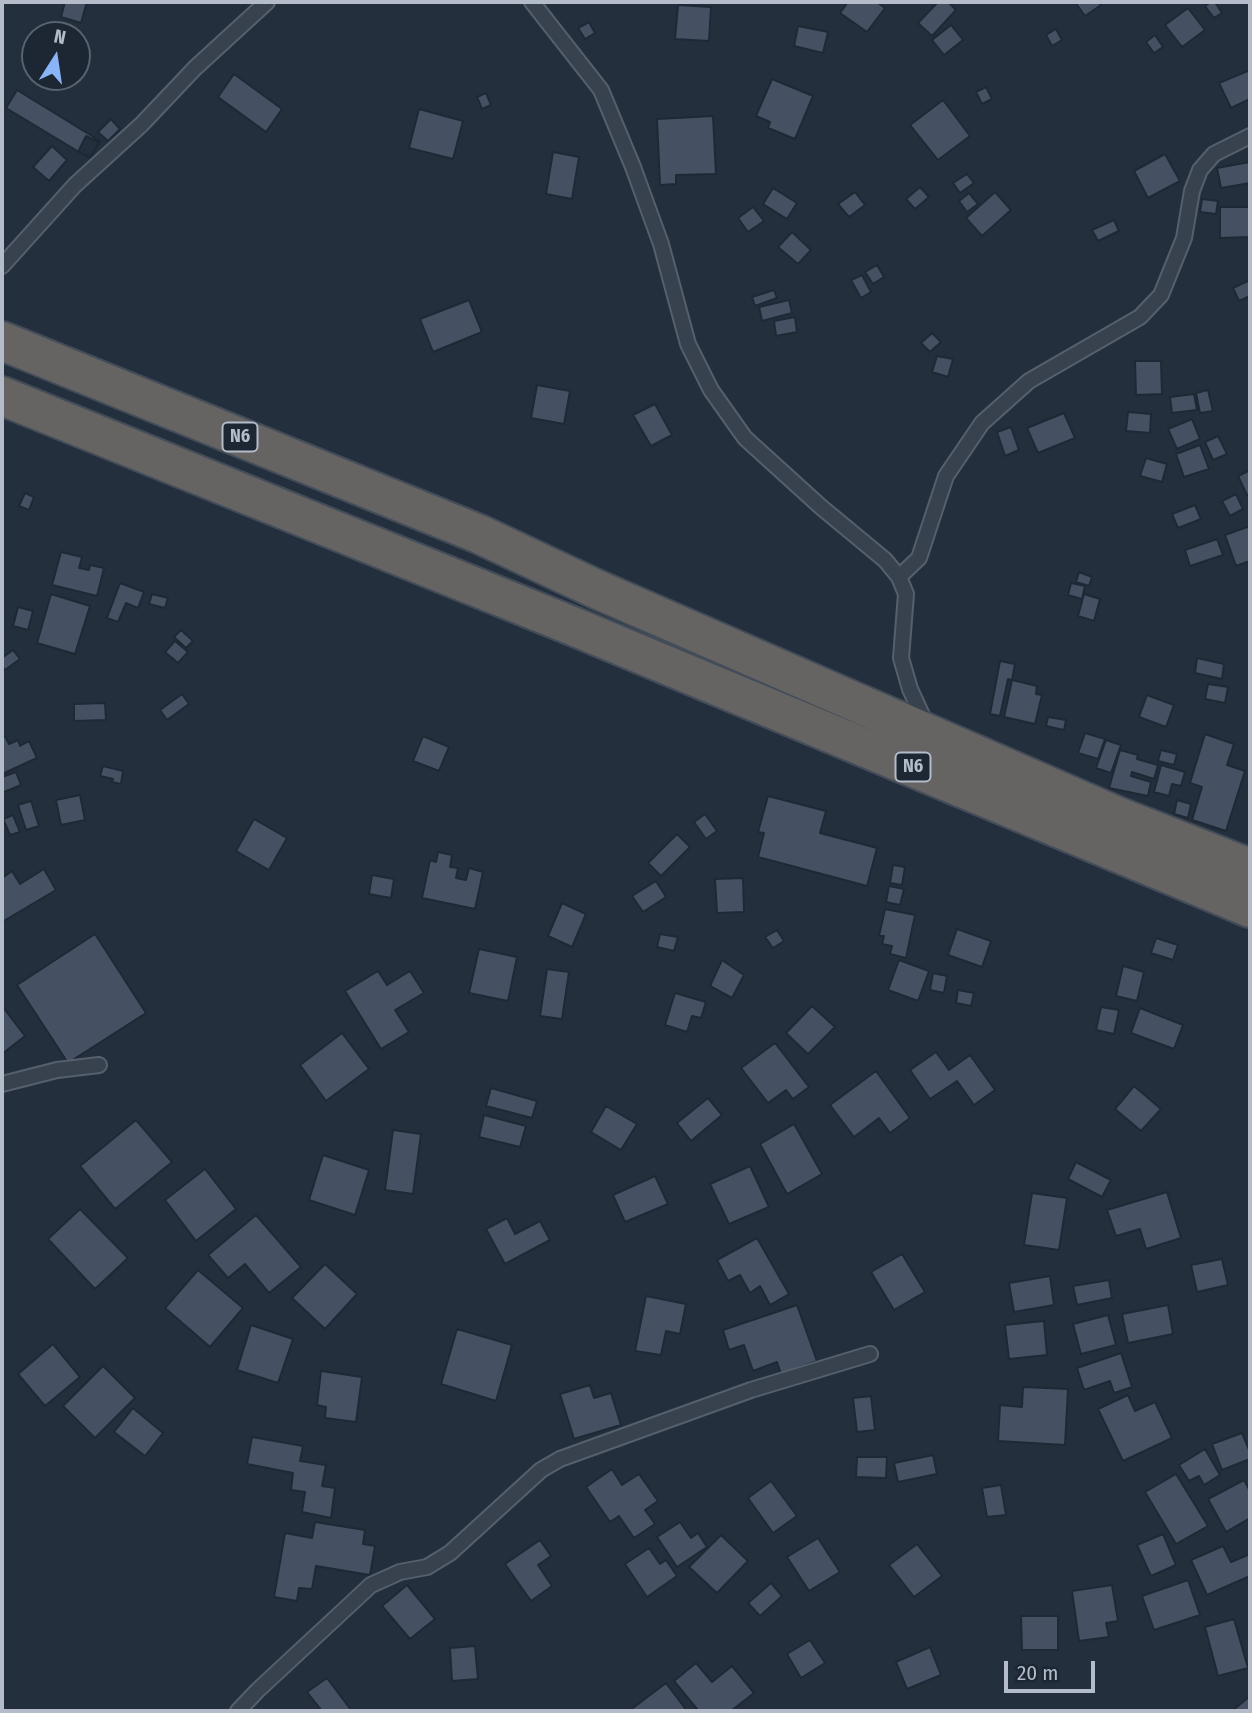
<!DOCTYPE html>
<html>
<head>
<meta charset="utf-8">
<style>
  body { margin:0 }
  #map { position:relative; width:1252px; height:1713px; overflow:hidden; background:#242f3e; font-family:"Fira Sans Condensed",sans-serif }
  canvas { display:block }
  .frame { position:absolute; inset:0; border:4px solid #b4bcc9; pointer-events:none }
  .north { position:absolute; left:21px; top:21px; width:70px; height:70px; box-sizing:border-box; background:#1d2633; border:2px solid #59626f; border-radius:50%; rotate:12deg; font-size:19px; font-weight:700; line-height:28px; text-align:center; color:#b4bcc9 }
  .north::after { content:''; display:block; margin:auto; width:24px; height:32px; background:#8ab4f8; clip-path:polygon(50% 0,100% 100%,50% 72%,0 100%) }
  .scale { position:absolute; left:1004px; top:1661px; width:91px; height:32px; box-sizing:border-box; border:4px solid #b4bcc9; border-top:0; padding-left:9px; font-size:21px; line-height:24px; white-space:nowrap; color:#b4bcc9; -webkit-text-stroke:5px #1d2633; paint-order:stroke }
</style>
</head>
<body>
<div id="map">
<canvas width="1252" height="1713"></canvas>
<div class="frame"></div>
<div class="north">N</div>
<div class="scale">20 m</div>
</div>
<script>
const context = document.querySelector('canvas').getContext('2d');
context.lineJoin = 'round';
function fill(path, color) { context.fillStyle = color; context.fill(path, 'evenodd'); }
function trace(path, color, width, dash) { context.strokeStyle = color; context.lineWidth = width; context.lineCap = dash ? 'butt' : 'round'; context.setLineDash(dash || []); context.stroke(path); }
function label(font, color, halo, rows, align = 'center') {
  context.font = font + ' "Fira Sans Condensed",sans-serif'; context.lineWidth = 7; context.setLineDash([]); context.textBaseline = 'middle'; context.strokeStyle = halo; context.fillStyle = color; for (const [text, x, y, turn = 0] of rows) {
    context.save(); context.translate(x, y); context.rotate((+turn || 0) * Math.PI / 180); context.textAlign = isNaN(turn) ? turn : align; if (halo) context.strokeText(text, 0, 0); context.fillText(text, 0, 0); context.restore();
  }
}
const building = new Path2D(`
  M65,2H87L81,23L61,17Z
  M848,2H877L885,8L867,32L840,13Z
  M938,2H948L956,10L932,36L918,23Z
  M1075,2H1098L1101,5L1085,16Z
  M1211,2H1215L1222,13L1214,18L1205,6Z
  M678,5L711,7L709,41L675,39Z
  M1188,8L1205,30L1182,47L1165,25Z
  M589,22L595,33L585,39L578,28Z
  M951,25L963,40L944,55L932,40Z
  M798,26L828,32L823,53L794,46Z
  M1056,29L1062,40L1052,46L1046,35Z
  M1155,35L1163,47L1154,53L1146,42Z
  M1250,70V99L1231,108L1219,83Z
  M234,74L282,109L266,132L218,97Z
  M772,79L813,96L795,139L768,128L770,122L756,116Z
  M986,87L992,99L982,104L976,92Z
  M17,90L100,141L89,158L6,108Z
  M486,93L491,105L482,109L477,97Z
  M943,100L970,136L938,160L910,125Z
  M419,109L463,121L453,159L409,148Z
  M713,116L716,174L676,175V184L660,185L657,119Z
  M111,119L120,129L108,141L98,132Z
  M86,136L99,142L91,157L78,152Z
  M52,146L67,160L49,181L33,167Z
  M553,152L579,157L572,199L546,194Z
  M1165,154L1180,181L1148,198L1134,171Z
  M1250,162V183L1221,188L1217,168Z
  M967,174L974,183L960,193L953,183Z
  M920,187L929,197L915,209L906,199Z
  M773,188L797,203L787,219L763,204Z
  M855,192L865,205L849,217L838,204Z
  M995,192L1011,210L982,236L966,218Z
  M969,193L978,204L967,212L959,201Z
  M1202,199L1218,201L1216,214L1200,212Z
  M753,207L764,221L748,232L738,218Z
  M1220,207H1250V237L1220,238Z
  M1114,220L1119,231L1098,241L1092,230Z
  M792,232L811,250L798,264L778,247Z
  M877,265L884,277L873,284L865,272Z
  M862,275L871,292L861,298L851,280Z
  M1250,280V296L1239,301L1233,288Z
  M774,290L777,298L755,306L752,297Z
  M469,300L482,332L433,352L420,319Z
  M789,300L792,313L762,321L759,307Z
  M795,317L797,332L776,336L774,321Z
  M932,333L941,342L930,352L921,343Z
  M937,356L953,359L948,377L932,372Z
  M1135,361H1161L1162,394L1136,395Z
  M537,385L570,391L564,424L531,418Z
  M1208,390L1213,411L1200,413L1196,393Z
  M1194,394L1197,410L1172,413L1170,397Z
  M655,404L672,435L651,446L633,415Z
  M1128,412L1151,414L1150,433L1126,431Z
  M1064,413L1075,438L1038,453L1027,428Z
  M1192,419L1200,439L1177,449L1168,429Z
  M1011,427L1019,450L1005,456L997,432Z
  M1218,436L1227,454L1213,460L1205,442Z
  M1200,445L1209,469L1184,477L1176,454Z
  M1146,458L1167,464L1162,482L1140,476Z
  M1250,470V494L1247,495L1238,476Z
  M25,493L34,497L29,510L19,506Z
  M1236,494L1243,509L1230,516L1222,501Z
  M1195,505L1201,519L1178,528L1172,514Z
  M1250,526V561L1236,566L1225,535Z
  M1217,539L1223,555L1190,566L1185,550Z
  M61,552L82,557L79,568L89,570L90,565L104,568L97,596L52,585Z
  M1079,572L1092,577L1089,586L1076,582Z
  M120,583L144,592L138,608L126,603L118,622L107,618Z
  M1071,583L1085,586L1082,599L1068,595Z
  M51,594L90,606L75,654L37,643Z
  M152,594L168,598L165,608L149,604Z
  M1084,594L1100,599L1094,621L1078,616Z
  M18,607L33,611L28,630L13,626Z
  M181,630L193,641L186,648L174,637Z
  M175,641L188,652L178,663L165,652Z
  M13,650L20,659L5,670L2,666V658Z
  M1197,658L1224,664L1222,679L1195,673Z
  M1000,661L1015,664L1012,680L1008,679L1000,716L990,714Z
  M1012,680L1037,686L1036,694L1042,695L1035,724L1004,717Z
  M1208,684L1228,687L1225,703L1205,699Z
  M182,694L189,704L167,720L160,710Z
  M1147,695L1174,705L1166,727L1139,717Z
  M105,703L106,720L74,721V704Z
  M1048,717L1066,720L1064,730L1046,726Z
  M1085,733L1105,739L1098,759L1078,753Z
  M1205,734L1234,744L1227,765L1245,771L1226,831L1192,820L1202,787L1190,783Z
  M5,736L9,744L18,740L20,746L29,741L37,758L2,774V738Z
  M423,736L449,747L439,771L413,761Z
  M1106,740L1121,745L1111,773L1096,768Z
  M1120,750L1138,755L1137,759L1158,765L1154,779L1132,772L1131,776L1151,782L1148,796L1109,788Z
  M1161,750L1177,754L1174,765L1158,761Z
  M1161,765L1185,772L1181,786L1172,784L1169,796L1154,792Z
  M103,766L123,771L121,784L112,782L113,779L100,776Z
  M16,772L21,785L2,793V777Z
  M80,795L85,820L61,825L56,800Z
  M768,796L826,811L820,833L877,848L867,886L758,857L764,833L758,832Z
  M1177,800L1191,804L1188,818L1174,814Z
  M31,801L39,826L26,830L18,805Z
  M705,814L717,831L706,839L694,822Z
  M13,815L20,832L10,835L3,819Z
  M254,819L287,838L269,870L236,851Z
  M677,834L690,847L661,876L648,863Z
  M438,852L452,855L450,867L458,868L456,878L466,880L469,868L483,872L475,909L422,898L430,860L436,862Z
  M893,865L905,867L902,885L890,883Z
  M44,869L56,890L2,922V878L12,871L20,884Z
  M372,875L394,879L391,898L369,894Z
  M743,878L744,912L717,913L715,879Z
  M656,881L666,897L643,912L632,896Z
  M889,886L904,889L900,905L886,902Z
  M562,903L586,914L572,947L548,936Z
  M885,909L915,915L906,958L890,954L892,946L882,944L884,936H879Z
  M957,929L991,941L982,967L948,955Z
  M777,930L784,941L773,948L765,937Z
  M95,934L146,1013L68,1063L17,985Z
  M660,934L678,937L674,951L657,947Z
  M1156,938L1178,945L1173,960L1151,953Z
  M479,949L517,957L508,1001L469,993Z
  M722,960L744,975L732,998L710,986Z
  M899,960L929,971L918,1001L888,990Z
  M1123,966L1144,972L1137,1001L1116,996Z
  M547,969L569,972L562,1019L540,1016Z
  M378,971L387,985L410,971L424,993L395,1010L409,1032L381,1049L345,991Z
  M933,973L947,976L944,993L930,990Z
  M958,990L974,993L971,1006L956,1003Z
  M675,993L706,1002L701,1018L692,1016L687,1032L665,1025Z
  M2,1006L25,1036L2,1054Z
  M812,1006L835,1027L808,1054L786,1033Z
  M1101,1007L1119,1010L1114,1034L1096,1030Z
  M1140,1008L1183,1025L1174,1049L1131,1033Z
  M342,1033L369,1069L326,1101L300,1065Z
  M775,1043L809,1087L793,1099L786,1090L768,1103L741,1068Z
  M936,1052L949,1070L970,1055L995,1090L974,1105L957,1081L930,1099L910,1070Z
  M876,1071L910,1118L890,1133L879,1118L854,1137L830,1105Z
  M1134,1086L1161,1109L1141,1131L1115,1109Z
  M491,1088L537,1101L532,1118L486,1106Z
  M708,1098L722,1115L691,1141L677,1123Z
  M606,1106L637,1124L621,1150L591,1132Z
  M484,1115L526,1126L520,1147L479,1137Z
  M136,1120L172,1162L115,1209L80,1166Z
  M794,1124L822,1174L787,1194L760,1144Z
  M393,1130L421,1134L413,1194L385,1190Z
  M323,1155L369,1170L355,1215L309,1200Z
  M1076,1162L1111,1180L1102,1197L1068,1179Z
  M750,1166L769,1207L729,1224L710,1184Z
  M205,1169L236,1209L196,1241L165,1200Z
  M655,1176L668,1204L625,1222L613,1195Z
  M1167,1192L1181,1238L1146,1249L1140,1229L1116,1236L1107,1210Z
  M1032,1193L1067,1198L1059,1250L1024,1245Z
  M80,1209L128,1258L95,1289L48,1239Z
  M256,1215L301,1267L269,1293L245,1264L228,1278L208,1255Z
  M507,1218L515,1234L540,1221L550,1240L505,1264L486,1229Z
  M757,1238L789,1294L770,1305L760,1286L750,1293L740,1275L728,1281L717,1260Z
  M902,1254L925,1292L894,1310L871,1272Z
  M1222,1259L1228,1285L1197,1292L1191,1265Z
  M325,1264L357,1294L325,1329L292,1298Z
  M198,1270L243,1308L210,1347L165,1308Z
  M1050,1276L1054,1305L1014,1312L1009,1283Z
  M1109,1280L1112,1298L1077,1305L1073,1286Z
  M646,1296L686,1304L680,1334L666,1331L661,1355L635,1351Z
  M797,1305L817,1361L781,1374L777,1362L753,1371L744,1345L729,1350L723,1330Z
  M1168,1305L1173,1334L1128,1343L1122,1314Z
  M1108,1315L1116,1345L1081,1354L1073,1324Z
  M1044,1321L1047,1355L1009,1359L1005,1325Z
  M251,1325L293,1339L278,1383L237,1370Z
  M457,1329L512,1345L496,1401L441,1384Z
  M53,1344L80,1377L45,1406L18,1374Z
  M1121,1353L1132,1387L1114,1393L1110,1381L1084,1390L1077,1368Z
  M103,1366L135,1398L95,1438L63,1406Z
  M321,1371L362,1377L356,1422L325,1418L326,1407L317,1405Z
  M590,1385L594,1398L611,1393L621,1425L574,1439L560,1394Z
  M1023,1387L1068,1389L1065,1445L998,1441L1000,1405L1022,1407Z
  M1128,1395L1135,1411L1155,1402L1172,1438L1123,1461L1098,1409Z
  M871,1396L875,1430L857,1432L853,1398Z
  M133,1408L163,1433L145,1456L114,1432Z
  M1242,1433L1250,1452V1459L1222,1470L1212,1444Z
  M252,1437L303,1446L300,1461L326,1465L322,1486L335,1488L331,1518L302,1512L305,1492L291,1490L293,1473L247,1464Z
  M1205,1449L1220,1475L1204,1485L1199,1476L1189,1481L1179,1465Z
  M933,1455L937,1474L898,1482L894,1463Z
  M857,1457H887L886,1478L856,1477Z
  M612,1469L622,1485L639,1474L658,1501L645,1510L655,1524L634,1538L619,1516L610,1522L586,1487Z
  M1176,1474L1208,1526L1176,1544L1145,1492Z
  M1244,1480L1250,1491V1518L1226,1532L1208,1499Z
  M771,1481L797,1516L773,1533L748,1498Z
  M1001,1485L1006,1515L987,1517L982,1488Z
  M315,1522L365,1530L363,1544L375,1546L370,1575L316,1566L312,1589L299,1588L297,1601L274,1597L285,1533L312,1538Z
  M680,1522L691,1538L698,1533L707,1547L677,1567L657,1537Z
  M1163,1534L1176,1565L1151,1576L1137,1545Z
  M721,1535L748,1561L717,1593L689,1567Z
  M818,1538L840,1572L809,1591L787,1557Z
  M540,1540L551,1556L538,1565L552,1586L531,1601L505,1564Z
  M917,1544L942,1576L914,1597L889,1565Z
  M1223,1546L1231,1562L1250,1554V1576L1207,1595L1191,1560Z
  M649,1548L660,1564L666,1560L677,1576L647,1597L625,1564Z
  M1188,1580L1200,1615L1154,1630L1142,1596Z
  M771,1583L782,1596L760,1616L748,1603Z
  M407,1585L435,1619L410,1639L382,1606Z
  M1112,1585L1118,1621L1106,1623L1109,1637L1079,1641L1072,1591Z
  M1021,1616H1058V1650H1022Z
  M1234,1619L1248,1668L1218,1676L1205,1627Z
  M810,1640L825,1663L801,1678L787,1654Z
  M475,1646L478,1679L452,1681L450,1648Z
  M930,1647L941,1675L907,1689L896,1662Z
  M696,1663L712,1682L732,1666L754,1693L731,1711H694L697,1709L674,1681Z
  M327,1678L351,1710L349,1711H322L307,1692Z
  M666,1683L687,1711H629Z
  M1250,1696V1711H1232Z`);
fill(building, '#455162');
trace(building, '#1f2835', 2);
const service = new Path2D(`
  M532,2L601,90L633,167L661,244L688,344L711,390L745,438L821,507L885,560L899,577L906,594L901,658L910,689L926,724
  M2,266L75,185L142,124L195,68L267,2
  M899,577L919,558L946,476L982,423L1029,381L1140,317L1161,295L1184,238L1192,191L1200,170L1214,154L1250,136
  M2,1084L57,1070L99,1065
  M238,1711L258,1690L371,1585L400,1572L427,1567L450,1553L541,1470L560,1459L751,1390L870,1354`);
const trunk = new Path2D(`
  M2,341L479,534L596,589L1117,816L1250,868
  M2,396L575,627L1250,908`);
trace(service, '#565f6c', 18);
trace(trunk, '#434c59', 42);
trace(service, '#38414e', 14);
trace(trunk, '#656462', 38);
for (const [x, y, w] of [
  [240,437,35],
  [913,767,35]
]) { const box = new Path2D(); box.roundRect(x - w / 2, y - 14.5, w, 29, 5); context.fillStyle = '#1d2633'; context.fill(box); trace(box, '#b4bcc9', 2); }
label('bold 18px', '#b4bcc9', null, [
  ["N6",240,437],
  ["N6",913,767]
]);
</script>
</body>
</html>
